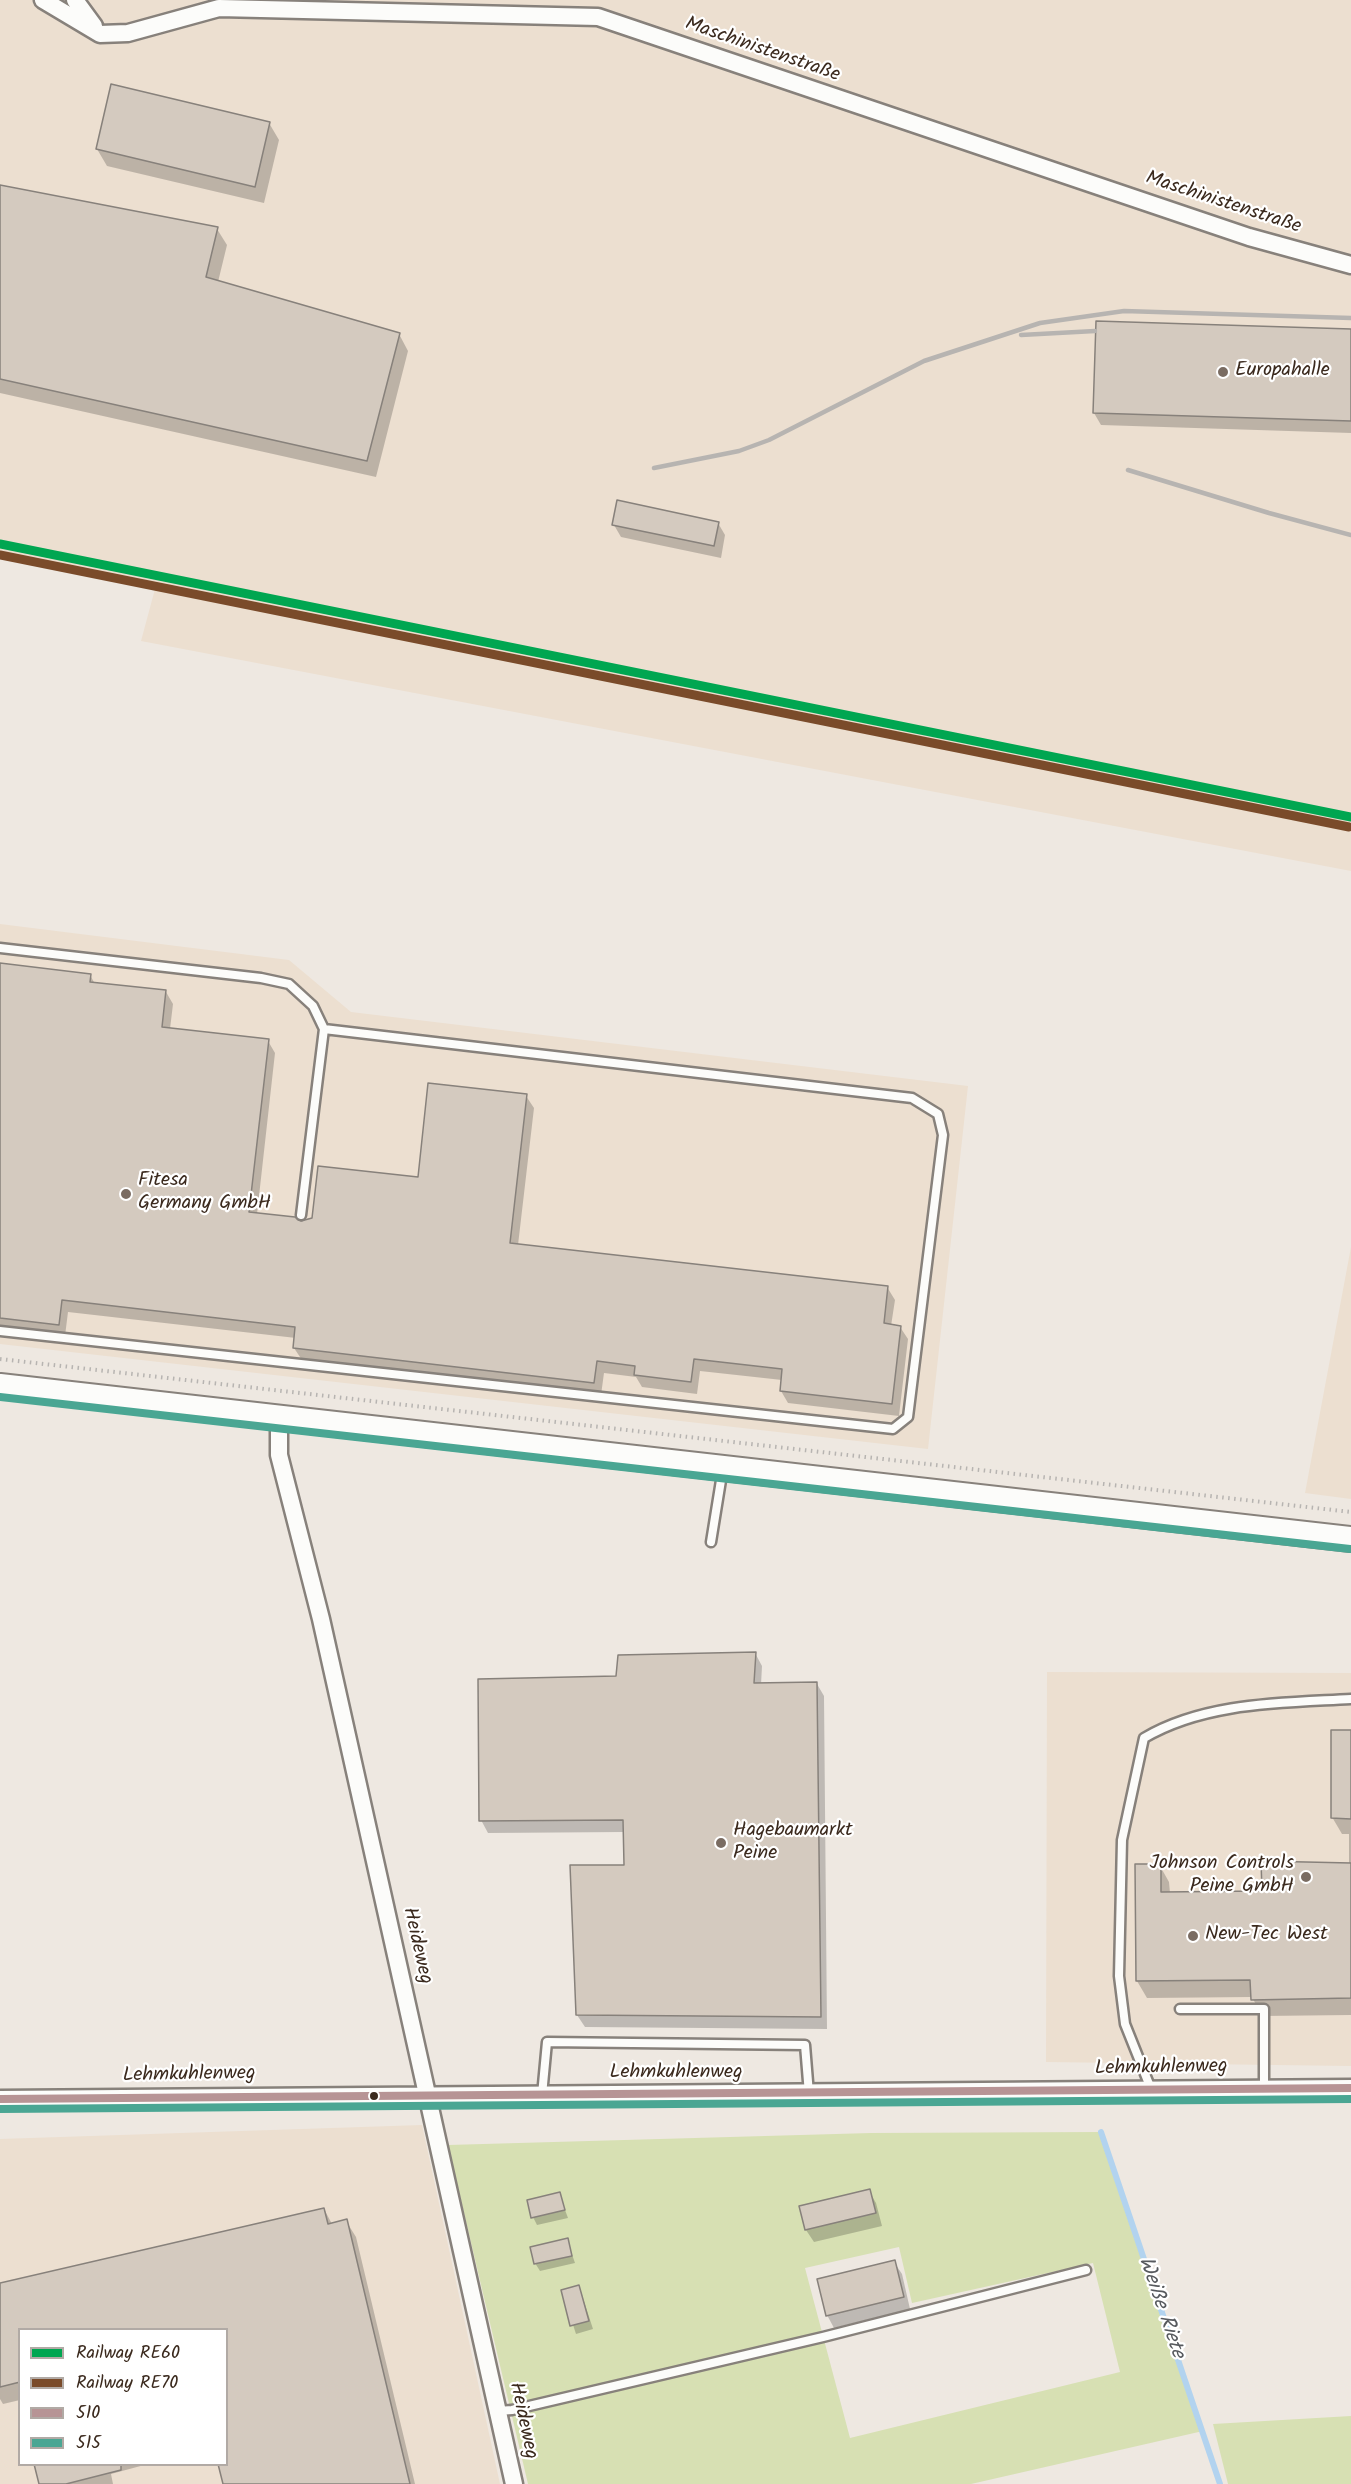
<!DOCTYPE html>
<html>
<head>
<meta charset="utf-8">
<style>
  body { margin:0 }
  #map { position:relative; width:1351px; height:2484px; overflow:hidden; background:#eee8e1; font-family:Kalam,sans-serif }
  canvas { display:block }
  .legend { position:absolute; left:18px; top:2328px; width:210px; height:138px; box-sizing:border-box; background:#fff; border:2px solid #b1aaa5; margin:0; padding:8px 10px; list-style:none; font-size:18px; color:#3b2a1e }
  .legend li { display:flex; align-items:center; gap:12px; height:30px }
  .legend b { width:30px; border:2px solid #b1aaa5 }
</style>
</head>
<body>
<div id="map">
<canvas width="1351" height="2484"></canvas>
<ul class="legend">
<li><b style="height:8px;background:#00a651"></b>Railway RE60</li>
<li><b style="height:8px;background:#7a4b2a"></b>Railway RE70</li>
<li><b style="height:8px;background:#b79495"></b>510</li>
<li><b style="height:8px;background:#4aa693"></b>515</li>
</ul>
</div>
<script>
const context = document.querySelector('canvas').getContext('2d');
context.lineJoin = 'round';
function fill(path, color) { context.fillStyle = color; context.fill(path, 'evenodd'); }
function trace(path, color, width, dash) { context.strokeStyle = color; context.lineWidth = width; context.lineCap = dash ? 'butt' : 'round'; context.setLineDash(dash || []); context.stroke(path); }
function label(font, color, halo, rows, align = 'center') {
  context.font = font + ' Kalam,sans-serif'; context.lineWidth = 4.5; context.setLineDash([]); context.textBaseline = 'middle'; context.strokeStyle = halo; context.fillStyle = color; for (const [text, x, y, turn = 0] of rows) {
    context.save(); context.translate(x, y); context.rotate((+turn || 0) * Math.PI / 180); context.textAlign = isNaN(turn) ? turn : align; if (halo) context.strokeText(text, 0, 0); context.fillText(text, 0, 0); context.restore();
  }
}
fill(new Path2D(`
  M0,0H1351V871L141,641L155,589L0,559Z
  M0,924L289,960L351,1012L968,1086L928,1449L0,1344Z
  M1351,1247V1499L1305,1493Z
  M1047,1672L1351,1673V2066L1046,2062Z
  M422,2125L500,2484H0V2139ZM20,2330H226V2464H20Z`), '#ecdfd0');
fill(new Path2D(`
  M1101,2132L1203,2431L971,2484H528L448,2145L871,2133ZM899,2247L912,2303L1093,2263L1120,2372L850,2438L805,2268Z
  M1351,2416V2484H1228L1213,2424Z`), '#d7e0b3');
fill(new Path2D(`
  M269,123L279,140L264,203L107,166L97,149Z
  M0,186L217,229L227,245L218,282L399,334L408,351L376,477L0,393Z
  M1351,330V433L1101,425L1094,413Z
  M718,523L725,535L721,558L621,537L614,525Z
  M0,965L90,975L95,984L166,992L173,1004L170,1029L268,1041L275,1053L257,1214L300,1223L419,1179L526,1096L534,1108L518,1245L887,1287L895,1300L891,1326L900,1327L908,1339L899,1416L788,1403L781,1391L782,1380L700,1371L697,1394L642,1387L636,1377L604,1373L601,1395L302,1360L294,1348L296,1338L68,1312L65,1336L0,1329Z
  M755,1653L762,1666L761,1685L817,1684L824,1696L827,2029L585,2027L577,2015L625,1866V1832L488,1833L481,1820L617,1677Z
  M1351,1731V2015L1262,2016L1252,1997L1147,1998L1137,1981L1136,1866H1160L1169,1882L1170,1893L1264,1892L1349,1864V1834H1342L1332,1817Z
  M869,2191L876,2203L882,2226L814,2242L806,2230Z
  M559,2194L568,2218L537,2225L533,2217Z
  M324,2209L332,2224L346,2221L356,2237L415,2484H224L226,2330H20V2400L3,2404L0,2399V2284Z
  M567,2240L575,2263L540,2271L535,2263Z
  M894,2262L902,2274L910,2309L834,2328L827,2315Z
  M579,2286L593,2329L576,2334L562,2291Z
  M35,2464H148L111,2474L113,2484H40Z`), '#0003');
trace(new Path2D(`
  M1101,2132L1220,2484`), '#b2d3ef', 6);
const building = new Path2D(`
  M111,84L270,122L255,187L96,149Z
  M0,185L218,227L206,277L400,333L367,461L0,379Z
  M1096,321L1351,329V421L1093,413Z
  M617,500L719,522L714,546L612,525Z
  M0,963L91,974L90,982L166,990L162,1027L269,1039L249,1212L295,1217L301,1221L312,1218L318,1166L418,1177L428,1083L527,1094L510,1243L888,1286L884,1323L901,1326L892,1404L780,1391L782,1369L694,1359L691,1382L634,1375L635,1366L597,1361L594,1383L293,1348L295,1327L62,1300L59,1325L0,1318Z
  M756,1652L754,1683L817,1682L821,2017L576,2015L570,1865H624L623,1820L479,1821L478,1679L616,1676L618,1655Z
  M1331,1730H1351V1819L1331,1818Z
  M1261,1861L1351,1863V1998L1251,2000L1250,1980L1136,1981L1135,1864H1161V1892L1262,1891Z
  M870,2189L876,2213L805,2230L799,2206Z
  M560,2192L565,2210L531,2218L527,2200Z
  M324,2208L328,2224L347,2219L410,2484H223L218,2464H226V2330H20V2382L0,2387V2283Z
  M568,2238L572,2256L534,2264L530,2247Z
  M895,2260L904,2297L826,2316L817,2279Z
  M579,2285L589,2321L570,2326L561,2290Z
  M34,2464H121V2470L66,2484H39Z`);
fill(building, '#d4cabf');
trace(building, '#87817b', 1.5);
const lane = new Path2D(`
  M0,948L261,978L289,984L313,1006L324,1029L912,1098L938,1114L943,1135L908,1417L893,1429L0,1331
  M301,1215L324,1029
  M711,1542L723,1468
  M1180,2009H1264V2089
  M1151,2089L1125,2024L1119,1976L1122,1840L1144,1738C1205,1702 1282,1703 1351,1699
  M542,2095L547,2042L805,2045L809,2094
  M498,2411L512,2410L823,2337L1086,2270`);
const street = new Path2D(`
  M43,0L100,34L128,33L219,8L598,17L1249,237L1351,265
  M75,0L94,26
  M279,1418V1455L321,1619L514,2484
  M0,2099L1351,2088`);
const secondary = new Path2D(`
  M0,1386L1351,1539`);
trace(lane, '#87817b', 13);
trace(street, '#87817b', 21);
trace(secondary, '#87817b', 28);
trace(new Path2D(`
  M0,1359L1351,1512`), '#b7b4b1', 4, [1.5, 4.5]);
trace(lane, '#fcfcfa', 8);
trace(street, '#fcfcfa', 16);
trace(secondary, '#fcfcfa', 24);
trace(new Path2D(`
  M1021,335L1095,331
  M654,468L739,451L769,440L924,361L1040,323L1124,311L1351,318
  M1128,470L1269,513L1351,535`), '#b7b4b1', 4.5);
trace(new Path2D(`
  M0,2099L1351,2088`), '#b79495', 8);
trace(new Path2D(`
  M0,1397L1350,1549
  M0,2109L1351,2099`), '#4aa693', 8);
trace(new Path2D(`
  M0,544L1351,817`), '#00a651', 9);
trace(new Path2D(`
  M0,555L1349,827`), '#7a4b2a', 9);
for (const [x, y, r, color] of [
  [1223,372,6,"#7a6c62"],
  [126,1194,6,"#7a6c62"],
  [721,1843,6,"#7a6c62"],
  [1306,1877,6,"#7a6c62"],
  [1193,1936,6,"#7a6c62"],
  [374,2096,5,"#3b2a1e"]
]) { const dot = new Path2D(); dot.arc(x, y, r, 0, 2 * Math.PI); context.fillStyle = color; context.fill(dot); trace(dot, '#fff', 2); }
label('20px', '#3b2a1e', '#fff', [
  ["Maschinistenstraße",762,51,19],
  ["Maschinistenstraße",1223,204,18],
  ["Heideweg",416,1946,77],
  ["Lehmkuhlenweg",1161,2069,-1],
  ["Lehmkuhlenweg",676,2074],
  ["Lehmkuhlenweg",189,2076,-1],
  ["Heideweg",522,2421,78]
]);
label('20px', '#3b2a1e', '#fff', [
  ["Europahalle",1235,372],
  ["Fitesa",138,1182],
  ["Germany GmbH",138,1205],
  ["Hagebaumarkt",733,1832],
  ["Peine",733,1855],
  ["Johnson Controls",1294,1865,"right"],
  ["Peine GmbH",1294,1888,"right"],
  ["New-Tec West",1205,1936]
], 'left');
label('italic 21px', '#575a5e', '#fff', [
  ["Weiße Riete",1160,2308,71]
]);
</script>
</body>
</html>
